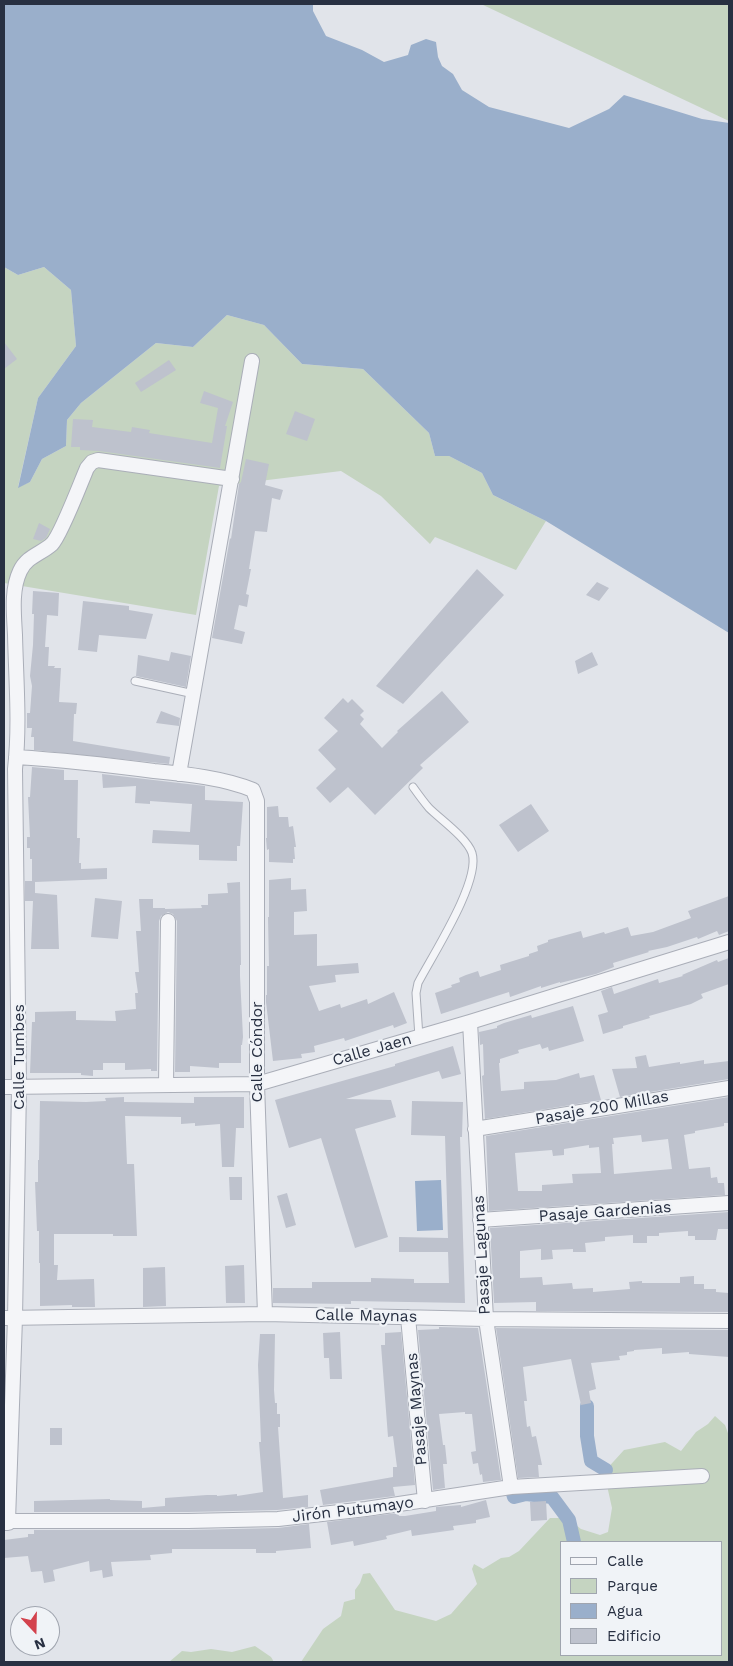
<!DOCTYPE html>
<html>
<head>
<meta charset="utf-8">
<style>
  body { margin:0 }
  #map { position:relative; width:733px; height:1666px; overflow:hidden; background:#e1e4ea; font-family:"Work Sans",sans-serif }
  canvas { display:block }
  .frame { position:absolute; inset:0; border:5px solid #283042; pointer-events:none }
  .legend { position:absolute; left:560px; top:1541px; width:162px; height:115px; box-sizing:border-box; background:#f0f3f7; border:1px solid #a0a5af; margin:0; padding:6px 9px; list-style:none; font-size:15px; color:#283042 }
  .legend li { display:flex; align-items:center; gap:10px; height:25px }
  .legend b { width:25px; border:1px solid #a0a5af }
  .north { position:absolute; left:10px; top:1606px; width:50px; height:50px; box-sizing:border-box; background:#f0f3f7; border:1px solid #a0a5af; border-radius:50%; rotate:159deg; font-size:14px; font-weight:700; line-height:20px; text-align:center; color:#283042 }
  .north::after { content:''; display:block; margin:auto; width:18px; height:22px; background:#d3424d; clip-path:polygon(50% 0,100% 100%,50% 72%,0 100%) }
</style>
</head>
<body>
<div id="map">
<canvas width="733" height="1666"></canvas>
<div class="frame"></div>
<ul class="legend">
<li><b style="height:6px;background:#f4f5f8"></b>Calle</li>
<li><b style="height:14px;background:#c5d4c1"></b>Parque</li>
<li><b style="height:14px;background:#9aafcb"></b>Agua</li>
<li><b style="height:14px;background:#bec2cd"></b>Edificio</li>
</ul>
<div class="north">N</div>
</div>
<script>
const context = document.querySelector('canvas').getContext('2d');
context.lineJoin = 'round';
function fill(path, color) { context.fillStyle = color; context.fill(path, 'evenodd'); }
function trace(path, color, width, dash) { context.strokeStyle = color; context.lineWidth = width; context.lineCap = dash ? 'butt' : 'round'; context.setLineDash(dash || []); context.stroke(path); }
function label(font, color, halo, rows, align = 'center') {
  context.font = font + ' "Work Sans",sans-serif'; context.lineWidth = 4.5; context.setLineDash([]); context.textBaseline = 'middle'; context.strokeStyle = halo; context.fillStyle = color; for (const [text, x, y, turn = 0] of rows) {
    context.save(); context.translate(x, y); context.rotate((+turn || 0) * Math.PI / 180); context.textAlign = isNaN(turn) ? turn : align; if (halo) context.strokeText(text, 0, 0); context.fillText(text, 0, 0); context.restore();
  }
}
fill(new Path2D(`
  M481,4H729V121Z
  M4,267L18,275L44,267L71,290L76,346L38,398L18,487L30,482L42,459L66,446L67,420L81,403L156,343L193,347L227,315L264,325L302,364L363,369L429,433L435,456H449L482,473L493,495L546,521L516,570L435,537L430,544L381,496L341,471L219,486L196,615L4,583Z
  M715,1416L725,1425L729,1436V1662H301L323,1629L341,1616L344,1602L355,1599V1590L360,1583L363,1574L370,1573L395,1610L436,1621L451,1614L477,1584L472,1569L474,1564L483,1569L501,1558L509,1557L519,1551L550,1518H567L581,1529L600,1535L608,1532L612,1508L604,1472L624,1450L665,1442L681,1451L696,1432L708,1424ZM562,1542H722V1655H562Z
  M255,1646L271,1657L274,1662H169L182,1651L191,1652L211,1649L232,1652Z`), '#c5d4c1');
fill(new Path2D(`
  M4,4H313V11L326,36L362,50L384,62L408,55L411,45L426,39L436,42L438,57L442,66L453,74L462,90L489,107L569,128L609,109L624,95L702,119L729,123V633L546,521L493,495L482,473L449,456H435L429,433L363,369L302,364L264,325L227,315L193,347L156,343L81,403L67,420L66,446L42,459L30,482L18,488L38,398L76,346L71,290L44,267L18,275L4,267Z
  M441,1180L443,1230L417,1231L415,1181Z`), '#9aafcb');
trace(new Path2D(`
  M587,1406V1436L591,1461L606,1470
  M511,1487L514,1497L526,1494L552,1497L569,1520L574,1542`), '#9aafcb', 14);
fill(new Path2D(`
  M4,342L17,359L4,369Z
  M169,360L176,370L141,392L135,383Z
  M204,391L233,402L225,426H227L220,468L99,451L80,450V447H71L73,419L93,420L92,427L131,432L132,427L150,430L149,433L212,443L218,408L200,403Z
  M295,411L315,419L307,441L286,434Z
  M246,459L269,464L265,485L283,490L280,500L272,498L267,532L255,531L249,569H251L246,594L249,595L247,607L239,605L234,629L245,632L242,644L212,638L230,538L231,539L239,484L241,482Z
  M39,523L50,529L46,538L41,541L33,539Z
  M477,569L504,595L403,704L376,686Z
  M597,582L609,588L599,601L586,595Z
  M33,591L59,593L58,616L47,615L45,647H49L48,666H55L54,668H61L59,702L77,703L76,714H74L73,741L170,757L169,764L34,750V737H31L32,728H27V713H30L32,686L30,676L33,645L34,614H32Z
  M83,601L129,606V610L153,614L146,639L99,635L97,652L78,650Z
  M171,652L191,656L186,687L136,676L138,655L169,661Z
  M592,652L598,665L578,674L575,661Z
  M442,691L469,722L420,765L423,768L375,815L348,787L330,803L316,788L336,769L318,750L338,731L324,718L343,698L348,703L352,699L364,711L360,715L364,719L360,724L382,748L398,732L397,731Z
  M161,711L180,718L179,726L156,723Z
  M32,767L64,770V780H78L77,838H80L79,863H81V869L107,868V879L35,882V893L57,895L59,949H31L33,901H25V881H32V859H30V848H27V837H30L28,797H30Z
  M102,774L205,786V800L243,802L240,846H237V861L199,860V845L152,843L153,830L190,832L192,804L150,801V804L135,803L136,786L103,788Z
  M531,804L549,831L518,852L499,825Z
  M278,806L279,817H288L289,827L293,826L296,847H294L295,859H293V863L269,862V849L267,850L266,838H267V807Z
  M291,878V890L306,889L307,911L294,912V935L317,934V966L358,963L359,973L335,975L336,982L309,986L319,1011L340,1004L341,1008L367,999L368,1004L394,992L407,1023L394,1028L393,1025L345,1041L344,1038L314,1046L315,1052L301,1054L302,1058L273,1061L266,1002V995H267V966H269L268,917H269V880Z
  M240,882L241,965H240V976L243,1037L242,1045H241V1063H219V1068L190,1066V1072H175L177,921L173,914L168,912L161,916L159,921L157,1071H151V1069L125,1070V1063H103V1070H93V1076L81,1075V1073H30L32,1022H35V1012L76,1011V1020L116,1021L115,1011L136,1009L135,993H138L135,972H139L136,931H141L139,899H153V908H165V909L202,908L201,905H208V894L228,893L227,883Z
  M729,896V931L719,935L717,931L698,939L697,937L667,947L648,951L649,952L613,963L614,967L596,974L560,983V982L541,988V986L510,997L509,992L441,1014L435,993L452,987L451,985L460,982L459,978L466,975L478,971L480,977L501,970L500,965L529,956V954L538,951L537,946L548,942V940L581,931L583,938L604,932L605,934L628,927L631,936L653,932L691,918L688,911Z
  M95,898L122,901L118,939L91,937Z
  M729,958V984L701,994L703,998L691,1004L649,1016L650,1018L623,1026V1028L603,1034L598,1015L608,1012L601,991L612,987L614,994L658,979L659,983L683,976L682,975L717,960L718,962Z
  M573,1006L584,1041L549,1051L548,1047L542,1049L540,1044L518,1050L519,1053L500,1059V1063H499L501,1091L524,1089V1082L556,1080L579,1073L580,1078L594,1075L601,1100L485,1119L482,1076L484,1075L483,1044L480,1045L479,1032L497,1028V1026L504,1023L531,1015L532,1018Z
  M453,1046L461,1074L442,1079L439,1071L346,1099L391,1100L396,1117L355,1129L388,1237L355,1248L321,1138L289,1148L275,1100L395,1066V1064Z
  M646,1055L649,1067L680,1062V1064L704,1060V1064L729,1061V1079L620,1097L612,1069L637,1068L635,1057Z
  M124,1097V1102L194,1103V1097H244V1128H236L234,1167H222L220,1124L195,1126V1123L181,1124V1117L125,1116L127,1164H134L137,1236H113V1234H54V1265H58L57,1280L94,1279L95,1307H72V1305L40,1306V1263H39V1231H37L35,1182H38V1160H39L40,1101L86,1102L106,1101L105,1098Z
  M729,1097V1123H724V1126L695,1131V1133L684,1135L689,1169L710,1167L711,1178L717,1177L718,1183H724L725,1195L489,1211L486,1136ZM641,1135L642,1142L668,1139L672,1169L614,1174L612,1144H614L613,1138ZM589,1145V1148L599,1147L601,1173L572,1174L573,1183L542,1185V1191H518L515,1153L552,1150L553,1156L564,1155V1149Z
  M412,1101L463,1102L462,1137H460L465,1303L351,1301V1304L273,1303V1288H312V1282H371V1278L414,1279V1283H449L448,1252H399V1237L448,1238L445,1136L411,1135Z
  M229,1177H242V1200H230Z
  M287,1193L296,1225L286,1228L277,1196Z
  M729,1212V1229H718L716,1240H695V1236H688V1231L659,1233V1236H647V1243H633V1235L605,1237V1241L585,1243L586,1252H573V1249L552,1250L553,1259L541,1260V1249L520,1251V1278L542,1277L543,1285L572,1283L573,1289L593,1288V1292L630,1289L629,1282L642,1281V1283H680V1277L694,1276V1284H704V1289H716V1292L729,1293V1312L536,1311V1302L494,1303L490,1228Z
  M244,1265L245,1303H226L225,1266Z
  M165,1267L166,1306L143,1307V1268Z
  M439,1327L478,1328L501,1480L483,1482L482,1474L480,1475L478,1463L473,1464L471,1452L476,1451L472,1414H465V1412L439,1414L443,1445H445L447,1464H443L445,1488L433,1490L418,1330L439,1329Z
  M496,1328L729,1330V1357L689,1354V1352L662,1354V1348L634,1350V1351L627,1352V1355L619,1356L620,1360L591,1363L596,1389L589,1391L591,1403L581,1405L571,1359L523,1367L527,1401H524L527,1427L530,1426L532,1437L536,1436L542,1465H538L539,1477L518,1478Z
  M340,1332L342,1379H330L329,1358H324L323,1333Z
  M401,1332L415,1485L393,1487L395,1496L323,1505L320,1490L393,1477V1467H397L393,1436L388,1437L381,1345H385V1333Z
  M260,1334H275L274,1390L275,1403H277V1414H280V1427H278L283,1498L308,1495V1507L277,1510L188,1512H34V1501L110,1499V1500L142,1501V1508L165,1506V1498L207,1495H217V1496L237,1494V1496L263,1492L259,1442H261L258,1365Z
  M50,1428H62V1445H50Z
  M486,1500L490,1517L476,1520V1523L453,1526L454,1530L412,1536L411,1530L386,1536L387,1539L354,1546L353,1541L331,1545L327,1522L398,1513L399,1516H405L436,1511V1507L461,1505V1507Z
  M546,1501L547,1520L531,1521L530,1502Z
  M309,1524L311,1548L276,1551V1553H256V1549H172V1553L150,1555L151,1560L111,1562L113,1576L103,1578L102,1570L90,1572L89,1561L53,1570L55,1581L44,1583L42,1571L31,1572L28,1556L4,1558V1540L28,1537V1534H34V1530H188L278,1528Z`), '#bec2cd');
const service = new Path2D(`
  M135,681L194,694
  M413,787C418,794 423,801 429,808C440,819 467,838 472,853C481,881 432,956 418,983L416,993L419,1037`);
const minor = new Path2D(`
  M232,479L98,460L92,462L87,468C81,482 61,535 52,544C41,554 27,556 20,571C11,590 14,614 15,635C16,679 20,725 15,769L19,1087L15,1318L8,1521H188L278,1519L366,1509L511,1487L702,1476
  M16,757C62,760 108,765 154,771C186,774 224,778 253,790L257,801V1084L265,1314
  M179,774L252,361
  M470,1022L486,1319L511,1487
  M166,1085L168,921
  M4,1087L257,1084L470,1022L729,942
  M475,1129L729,1088
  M480,1220L729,1203
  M408,1317L425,1501
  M4,1318L265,1314L486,1319L729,1321`);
const tertiary = new Path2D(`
  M4,1521H8`);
trace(service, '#aaaeb8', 9);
trace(minor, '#aaaeb8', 16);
trace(tertiary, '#aaaeb8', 20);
trace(service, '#f4f5f8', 7);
trace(minor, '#f4f5f8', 14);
trace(tertiary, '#f4f5f8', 18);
label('16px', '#283042', '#f0f3f7', [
  ["Calle Jaen",372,1050,-16],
  ["Calle Cóndor",257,1052,-90],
  ["Calle Tumbes",19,1057,-90],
  ["Pasaje 200 Millas",602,1108,-10],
  ["Pasaje Gardenias",605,1212,-4],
  ["Pasaje Lagunas",482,1255,-93],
  ["Calle Maynas",366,1316,1],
  ["Pasaje Maynas",417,1409,-95],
  ["Jirón Putumayo",353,1510,-7]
]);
</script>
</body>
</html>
